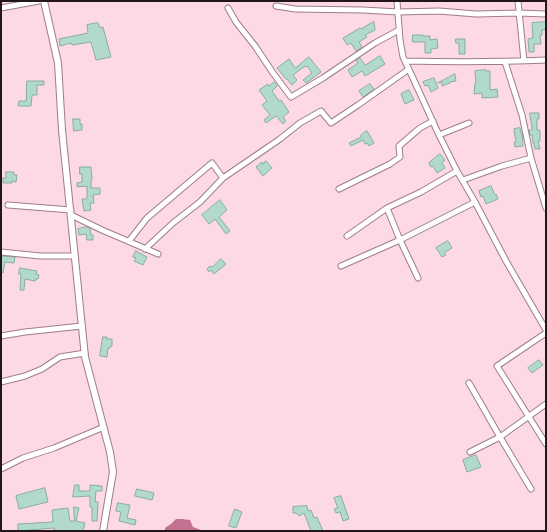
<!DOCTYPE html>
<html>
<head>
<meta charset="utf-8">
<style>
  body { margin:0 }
  #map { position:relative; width:547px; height:532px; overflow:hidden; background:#fdd9e5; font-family:Cabin,sans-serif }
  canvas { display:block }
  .frame { position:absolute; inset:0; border:2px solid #22161a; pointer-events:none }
</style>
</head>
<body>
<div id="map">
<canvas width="547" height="532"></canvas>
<div class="frame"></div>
</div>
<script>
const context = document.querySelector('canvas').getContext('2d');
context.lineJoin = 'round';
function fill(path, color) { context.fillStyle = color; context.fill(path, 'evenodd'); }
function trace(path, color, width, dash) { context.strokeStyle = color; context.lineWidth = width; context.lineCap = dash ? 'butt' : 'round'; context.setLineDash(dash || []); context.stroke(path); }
fill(new Path2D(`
  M176,519H182L190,520L193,527L204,531H165V528L171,524Z`), '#c37190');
const building = new Path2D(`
  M374,22L375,30L365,35L367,37L359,42L362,47L356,51L351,43L347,45L343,38L360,28L361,29L371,23Z
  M546,22V29L542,30V35H540L541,44H534V52H529L528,39L533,38L532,23Z
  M98,23L100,28L103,27L111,57L96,60L91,42L72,45L71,43L60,46L59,39L88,33L87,25Z
  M413,35H423V36H430V40L437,39L438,48L431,49V53H425V42H413Z
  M456,39H465V54H459V43H456Z
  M380,56L385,64L365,76L362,71L352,77L348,70L358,63L356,60L360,58L365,65Z
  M309,57L321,72L306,83L303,80L312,73L307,66L306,67L305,66L293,75L297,80L292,85L287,79H286L277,68L289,59L295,68Z
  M486,70V71H490V90L497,89L498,97L482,98V93L474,94L475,83H476L475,71Z
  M455,74L456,81L450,82V83L442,86V82L438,83Z
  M434,78L438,88L431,92L428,85L425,86L423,82Z
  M27,81H44V85H37V95H32L31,106H18L19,101H26Z
  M274,82L277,86L272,91L279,101L281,100L289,112L283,117L286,121L283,124L276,116L266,123L264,120L270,115L262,105L267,101L259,90L268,84L269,86Z
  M370,84L374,89L363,97L359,91Z
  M409,90L414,100L405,104L401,94Z
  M530,113H539V119H537V130H540V141H538L540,149H535L534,143H533L532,135H530L529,130H532Z
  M73,119H80V124H82V130L74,131Z
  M520,128L521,133L522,134L523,146L515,147L514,142H516L514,129Z
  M367,131L374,143L369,146L367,143L365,144L363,140L351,146L349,143L361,137V135Z
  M440,154L445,160L442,163L445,168L437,173L433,166L431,167L429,163Z
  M266,161L272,168L263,176L256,167L262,162L263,164Z
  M80,167H91L92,180H91V188H100V194L93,195L94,203H90L91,210L84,211L82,199H87V186L77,187V183L82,182V174H80Z
  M6,172H14V175H17L16,182L12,181V183H3V178H6Z
  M491,186L495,195L496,194L498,199L486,204L483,196L481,197L479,191Z
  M220,200L227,210L219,217L230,231L226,234L215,219L209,224L202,215Z
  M87,227L90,228L91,235H93V240H87L86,234L79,235L78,229Z
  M448,241L452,248L444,253L446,255L442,257L436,248Z
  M136,251L147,257L143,265L134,261L136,258L133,257Z
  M1,256L15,257L14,263L5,262L3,273L1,272Z
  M221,259L226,264L214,274L211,270L209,272L207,269L210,266L212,267Z
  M20,268L37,271L36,274L39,275L38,279H35V281L25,279L24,290H20L21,274H19Z
  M103,337H107V339H112V346H111L110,348H108L107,357L100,356Z
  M539,360L543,365L532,373L528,368Z
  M476,455L481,467L467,472L463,460Z
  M75,485H79V491H90V485L102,486V491H96L95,502H98L97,521H92V507H90V496L73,497Z
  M45,488L48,502L19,509L16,496Z
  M137,489L154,493L152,500L135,496Z
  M341,496L349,519L343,521L340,512L336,513L334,509L338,508L334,498Z
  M118,503L130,505L127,518L136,520L135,525L119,521L121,512L116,511Z
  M307,506L308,511L311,510L314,518L317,517L323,531H311L304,513L299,516L296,513H293V507Z
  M74,507L79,508L76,521L85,523L83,531H58L54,530V528L18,531V524L53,522L52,510L68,508L70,521H74Z
  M235,509L242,512L236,528L229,526Z`);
fill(building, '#b2d9ce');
trace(building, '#88ada4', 1);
const minor = new Path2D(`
  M397,1L400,40L403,57L412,76L439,135L457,171L475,202L506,261L546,330
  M518,1L524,61
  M276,6L295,9L363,10L398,12L439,11L476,14L519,13L546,14
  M1,8L39,1
  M228,8L236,22L255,46L273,73L291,97L323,78L375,43L399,30
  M405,61C452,62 499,62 546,60
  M505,62L522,115L531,158L546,208
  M439,135L469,123
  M463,180L502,166L531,158
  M339,189L390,164L400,157L399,146L420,128L433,121
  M8,205L71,210
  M387,208L400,240L418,278
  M71,215L102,230L158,254
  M347,236L387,208L421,192L457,171
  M129,241L147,218L212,163L223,178
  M145,249L173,223L200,202L223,178L280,139L300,123L321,111L331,123L358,105L409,69
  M1,252L40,256H75
  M341,266L400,240L475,202
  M546,333L497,366L546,444
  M1,336L25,332L82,326
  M1,382L25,376L42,369L60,357L85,353
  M469,383L500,437L531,489
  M470,452L500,437L546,404
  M1,469L23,458L54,448L104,427`);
const tertiary = new Path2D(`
  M44,1L58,63L62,130L85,357L110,452L113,472L103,531`);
trace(minor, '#9e7d88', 7);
trace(tertiary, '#9e7d88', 8);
trace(minor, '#fff', 5);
trace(tertiary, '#fff', 6);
</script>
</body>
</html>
